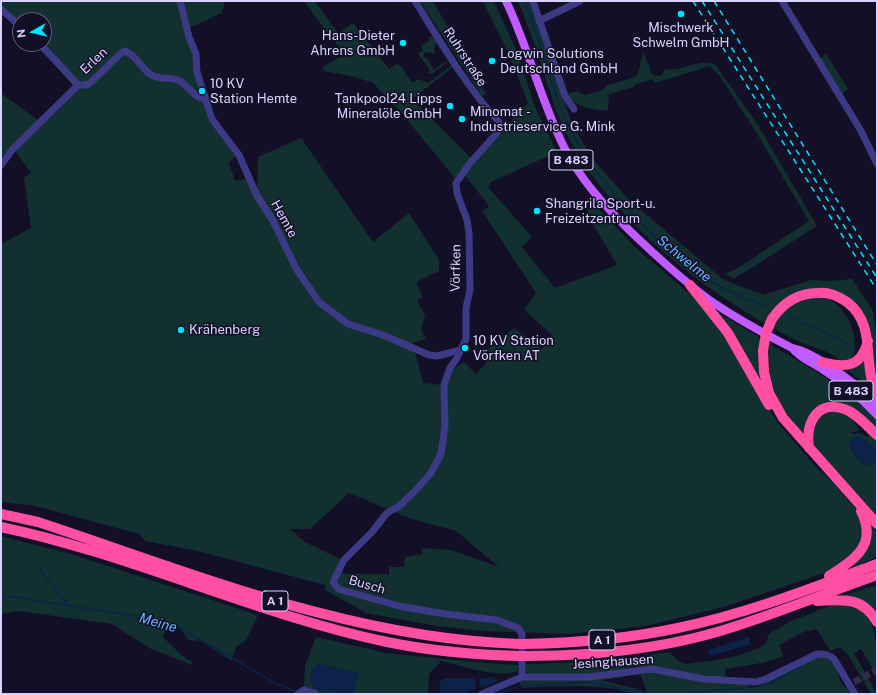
<!DOCTYPE html>
<html>
<head>
<meta charset="utf-8">
<style>
  body { margin:0 }
  #map { position:relative; width:878px; height:695px; overflow:hidden; background:#130f26; font-family:"Public Sans",sans-serif }
  canvas { display:block }
  .frame { position:absolute; inset:0; border:2px solid #d9d4ff; pointer-events:none }
  .north { position:absolute; left:12px; top:12px; width:40px; height:40px; box-sizing:border-box; background:#130f26; border:1px solid #625e7d; border-radius:50%; rotate:262deg; font-size:11px; font-weight:700; line-height:16px; text-align:center; color:#d9d4ff }
  .north::after { content:''; display:block; margin:auto; width:14px; height:18px; background:#00e5ff; clip-path:polygon(50% 0,100% 100%,50% 72%,0 100%) }
</style>
</head>
<body>
<div id="map">
<canvas width="878" height="695"></canvas>
<div class="frame"></div>
<div class="north">N</div>
</div>
<script>
const context = document.querySelector('canvas').getContext('2d');
context.lineJoin = 'round';
function fill(path, color) { context.fillStyle = color; context.fill(path, 'evenodd'); }
function trace(path, color, width, dash) { context.strokeStyle = color; context.lineWidth = width; context.lineCap = dash ? 'butt' : 'round'; context.setLineDash(dash || []); context.stroke(path); }
function label(font, color, halo, rows, align = 'center') {
  context.font = font + ' "Public Sans",sans-serif'; context.lineWidth = 3; context.setLineDash([]); context.textBaseline = 'middle'; context.strokeStyle = halo; context.fillStyle = color; for (const [text, x, y, turn = 0] of rows) {
    context.save(); context.translate(x, y); context.rotate((+turn || 0) * Math.PI / 180); context.textAlign = isNaN(turn) ? turn : align; if (halo) context.strokeText(text, 0, 0); context.fillText(text, 0, 0); context.restore();
  }
}
fill(new Path2D(`
  M1,1H225L222,13L187,29L212,119L238,153L229,163L235,181L249,178L257,192L258,157L301,138L373,242L409,213L439,260V271L416,282L423,297L417,300L425,316L421,330L426,339L413,343L423,383L443,385L452,370L464,362L476,374L487,362L480,355L514,328L542,349L553,336L524,310L536,293L482,211L489,207L486,202L463,173L457,182L450,172L400,111L373,83L355,77L324,71L323,67L340,57H349L330,37L304,1H315L338,33L353,23L389,69L396,64L401,66L412,83L418,79L428,83L452,65L453,67L412,99L472,159L497,136L528,103L510,57L483,1H494L517,52L535,107L557,152L491,182L488,187L532,237L522,247L555,288L617,265L586,212L595,205L636,248L698,301L720,327L763,401L778,423L816,467L832,481L860,514L864,528L859,549L827,572L724,607L645,626L569,634L481,631L437,626L366,613L325,590V585L198,551L145,541L139,534L35,506L1,502V244L31,228L24,178L31,173L12,147L1,158V93L38,120L76,84L34,44H44V20H20V31L1,13ZM349,493L412,519L456,531L499,567L451,550L422,548V554L405,557L404,567H389V574H344L338,569L344,561L305,542L290,529H310Z
  M420,1H433L486,94L482,96Z
  M518,1H529L571,121L591,157L629,200L724,280L763,295L811,280L829,281L852,279L873,311L877,343V389C869,374 874,357 872,341C869,312 846,290 817,290C795,290 781,298 769,316L776,320C831,248 878,355 843,364C833,350 812,348 798,341C774,330 752,316 730,302C671,264 600,200 568,137C554,109 546,79 536,49C531,33 524,17 518,1Z
  M428,37H433L437,41L434,49L435,54L425,52L423,57L427,58L434,70C438,68 444,60 449,61L432,74L427,72L430,70L418,54L423,50L421,46L430,40Z
  M643,52L652,74L656,76L662,75L664,70C669,69 673,70 677,69C691,66 700,60 715,64L758,125L817,226L734,279L725,274L738,268L809,221L756,132L719,75L710,66L655,83L653,79L634,85V87L609,94L608,111C593,109 575,108 567,94L577,91L585,95L591,94L602,90L607,85L634,78L638,74Z
  M826,54L848,89L842,94L820,59Z
  M714,310L760,338L764,388Z
  M769,344C807,366 847,387 877,420V432L844,406L809,417L802,434C777,405 764,383 769,344Z
  M865,358L869,387L846,369Z
  M834,411L849,415L860,431L851,432L852,434L860,433L868,437L869,436L860,424L877,440V451L869,443L858,436L849,441V447L861,463L871,465L877,460V521L812,445L813,423L826,412Z
  M870,525L877,532V557L853,567Z
  M1,536L71,554L258,615L246,640L236,647L232,661L201,641L189,640L181,630L168,624L163,637L181,655L192,662V665L151,649L112,624L18,611L1,614Z
  M877,585V617L842,596Z
  M837,603C843,604 853,604 858,607C878,621 877,650 877,675L861,649L854,653L877,694H871L848,655L840,647L830,651L817,629L803,632L779,645L783,656C770,663 741,666 725,669V679L747,683L751,688L761,686L760,683L820,656C838,662 835,667 841,682C843,686 849,690 852,694H648L637,666L624,669V677L601,680L641,690L643,694C629,694 621,689 609,688C580,685 551,686 522,688L519,681L531,680L525,669L526,664C575,663 621,660 669,652L681,663L686,664C712,661 741,658 765,645L769,634L789,622Z
  M316,637L386,653L475,662L517,665L519,667L518,671C499,679 460,665 441,661L429,674L428,694H324L304,687L305,666Z`), '#12302f');
fill(new Path2D(`
  M858,436L867,441L877,450V460L871,465L862,464L849,447V441Z
  M749,637L751,644L710,656L708,650Z
  M318,664L353,671L358,673L359,678L353,694H337L315,689C309,682 308,669 318,664Z
  M495,677L497,682L481,688L479,679Z
  M444,678H473L475,680L476,689L460,694H441L439,688L440,681Z`), '#0c2248');
trace(new Path2D(`
  M525,1C541,43 550,89 571,130C599,186 663,253 717,285C732,294 749,299 765,306
  M788,316L840,339L857,352
  M36,564L68,605
  M1,595H5
  M8,596L147,618L180,628L275,683L294,691
  M520,686L586,682L652,694
  M758,686L770,683L801,666
  M498,694L516,687
  M674,694L754,687`), '#0c2248', 1.5);
trace(new Path2D(`
  M854,682L877,670`), '#312d47', 7, [7, 3.5]);
trace(new Path2D(`
  M180,1L189,37L196,54L197,72L212,119L239,155L257,196L272,219L297,270L319,302L348,324L383,335L429,355L437,356L461,350
  M415,1C441,43 466,86 499,122L497,133L471,162L456,183L457,193L467,220L469,233L470,290L466,308V339L457,358L450,368L444,385L445,427L441,454L431,473L413,493L398,507L387,513L372,532L344,560L333,582L338,589L399,606L445,614L497,620L518,628L522,634V677
  M533,1L565,96L574,109
  M782,1L861,131L877,164
  M1,9L20,26
  M539,21L580,1
  M40,44L78,85H87L91,82L120,54L125,51C136,55 141,68 150,74C159,81 170,76 180,81C188,86 195,98 204,99
  M1,165L13,149L78,85
  M298,694L304,690L316,694
  M482,694L522,677H589L652,669L704,679L756,682L766,679L817,654C824,654 829,654 834,659L855,694`), '#3d3a85', 7);
trace(new Path2D(`
  M506,1C529,49 541,102 565,149C581,180 604,205 629,230C654,254 680,278 708,299C735,318 763,333 792,348C800,358 811,362 822,369C842,382 861,398 877,415
  M792,348C817,353 858,386 877,404`), '#c25bff', 8);
trace(new Path2D(`
  M690,285L728,333L769,405
  M772,319C783,303 798,293 818,293C828,292 838,296 847,302C878,326 861,363 877,394
  M763,351L764,372L769,393L783,418L877,524
  M822,362C845,368 861,368 868,341
  M809,448C805,421 819,397 849,411C860,417 868,427 877,435
  M1,514L38,522C195,574 352,639 520,644
  M1,527C133,555 255,614 387,642C431,651 475,655 520,656
  M829,576C855,559 878,545 861,511
  M817,601C844,600 862,596 877,622
  M524,644C576,643 627,639 678,628C746,614 812,588 877,564
  M524,656C589,656 655,650 717,632C771,616 823,594 877,575`), '#ff4fa3', 10);
trace(new Path2D(`
  M693,1L877,290
  M702,1L877,278
  M714,1L877,265`), '#00e5ff', 1.5, [6, 5]);
trace(new Path2D(`
  M763,351L766,333L772,319
  M520,644H524
  M520,656H524`), '#ff4fa3', 10);
for (const [x, y, r, color] of [
  [681,14,4,"#00e5ff"],
  [403,43,4,"#00e5ff"],
  [492,61,4,"#00e5ff"],
  [202,91,4,"#00e5ff"],
  [450,106,4,"#00e5ff"],
  [462,119,4,"#00e5ff"],
  [537,211,4,"#00e5ff"],
  [181,330,4,"#00e5ff"],
  [465,348,4,"#00e5ff"]
]) { const dot = new Path2D(); dot.arc(x, y, r, 0, 2 * Math.PI); context.fillStyle = color; context.fill(dot); trace(dot, '#130f26', 1.5); }
for (const [x, y, w] of [
  [571,160,44],
  [851,391,44],
  [275,601,26],
  [602,640,26]
]) { const box = new Path2D(); box.roundRect(x - w / 2, y - 10, w, 20, 3); context.fillStyle = '#130f26'; context.fill(box); trace(box, '#d9d4ff', 1); }
label('bold 12px', '#d9d4ff', null, [
  ["B 483",571,160],
  ["B 483",851,391],
  ["A 1",275,601],
  ["A 1",602,640]
]);
label('13px', '#d9d4ff', '#130f26', [
  ["Mischwerk",681,28,"center"],
  ["Schwelm GmbH",681,43,"center"],
  ["Hans-Dieter",395,36,"right"],
  ["Ahrens GmbH",395,51,"right"],
  ["Logwin Solutions",500,54],
  ["Deutschland GmbH",500,69],
  ["10 KV",210,84],
  ["Station Hemte",210,99],
  ["Tankpool24 Lipps",442,99,"right"],
  ["Mineralöle GmbH",442,114,"right"],
  ["Minomat -",470,112],
  ["Industrieservice G. Mink",470,127],
  ["Shangrila Sport-u.",545,204],
  ["Freizeitzentrum",545,219],
  ["Krähenberg",189,330],
  ["10 KV Station",473,341],
  ["Vörfken AT",473,356]
], 'left');
label('13px', '#d9d4ff', '#130f26', [
  ["Ruhrstraße",465,57,57],
  ["Erlen",94,61,-43],
  ["Hemte",284,219,61],
  ["Vörfken",456,268,-89],
  ["Busch",367,585,16],
  ["Jesinghausen",613,662,-4]
]);
label('italic 14px', '#62b6ff', '#130f26', [
  ["Schwelme",684,259,39],
  ["Meine",158,623,16]
]);
</script>
</body>
</html>
